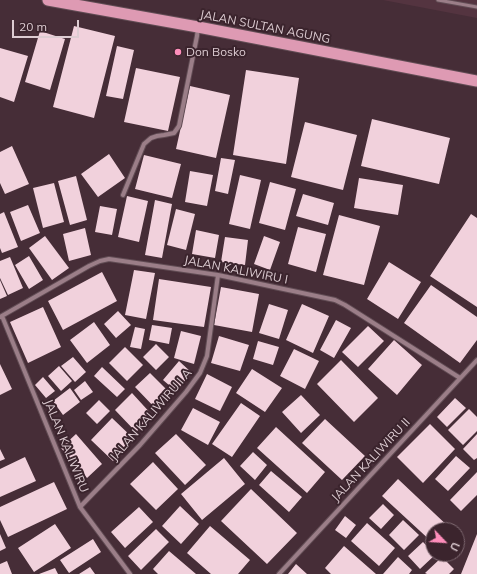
<!DOCTYPE html>
<html>
<head>
<meta charset="utf-8">
<style>
  body { margin:0 }
  #map { position:relative; width:477px; height:574px; overflow:hidden; background:#462d37; font-family:Mulish,sans-serif }
  canvas { display:block }
  .north { position:absolute; left:425px; top:522px; width:40px; height:40px; box-sizing:border-box; background:#3b242d; border:1px solid #7c676f; border-radius:50%; rotate:115deg; font-size:11px; font-weight:700; line-height:16px; text-align:center; color:#ddccd2 }
  .north::after { content:''; display:block; margin:auto; width:14px; height:18px; background:#fe8ebb; clip-path:polygon(50% 0,100% 100%,50% 72%,0 100%) }
  .scale { position:absolute; left:12px; top:20px; width:67px; height:18px; box-sizing:border-box; border:2px solid #ddccd2; border-top:0; padding-left:5px; font-size:12px; line-height:14px; white-space:nowrap; color:#ddccd2; -webkit-text-stroke:3px #3b242d; paint-order:stroke }
</style>
</head>
<body>
<div id="map">
<canvas width="477" height="574"></canvas>
<div class="north">U</div>
<div class="scale">20 m</div>
</div>
<script>
const context = document.querySelector('canvas').getContext('2d');
context.lineJoin = 'round';
function fill(path, color) { context.fillStyle = color; context.fill(path, 'evenodd'); }
function trace(path, color, width, dash) { context.strokeStyle = color; context.lineWidth = width; context.lineCap = dash ? 'butt' : 'round'; context.setLineDash(dash || []); context.stroke(path); }
function label(font, color, halo, rows, align = 'center') {
  context.font = font + ' Mulish,sans-serif'; context.lineWidth = 4; context.setLineDash([]); context.textBaseline = 'middle'; context.strokeStyle = halo; context.fillStyle = color; for (const [text, x, y, turn = 0] of rows) {
    context.save(); context.translate(x, y); context.rotate((+turn || 0) * Math.PI / 180); context.textAlign = isNaN(turn) ? turn : align; if (halo) context.strokeText(text, 0, 0); context.fillText(text, 0, 0); context.restore();
  }
}
fill(new Path2D(`
  M383,0H477V18Z`), '#543440');
fill(new Path2D(`
  M74,26L115,36L94,118L53,107Z
  M40,31L65,39L50,90L25,82Z
  M117,46L134,50L123,99L106,96Z
  M0,48L28,56L14,102L0,97Z
  M136,68L180,77L168,131L124,122Z
  M246,70L299,78L286,164L233,155Z
  M190,86L230,95L216,158L176,149Z
  M372,119L450,138L439,184L361,166Z
  M305,122L357,135L343,190L291,177Z
  M12,146L29,184L5,194L0,183V152Z
  M109,154L125,178L98,197L81,174Z
  M144,155L181,164L172,198L135,189Z
  M221,158L235,160L228,194L215,191Z
  M190,171L213,175L207,206L185,202Z
  M240,175L261,180L250,229L229,224Z
  M76,176L87,220L70,225L58,181Z
  M359,178L403,185L398,215L354,208Z
  M270,182L296,189L285,230L259,223Z
  M54,183L64,222L43,228L33,188Z
  M303,194L334,203L328,225L296,216Z
  M127,196L148,201L139,242L118,237Z
  M155,200L172,204L162,258L145,255Z
  M28,205L40,233L21,241L10,212Z
  M100,206L117,209L112,235L95,232Z
  M176,209L195,214L186,250L167,245Z
  M4,212L18,247L2,253L0,248V214Z
  M471,214L477,218V307L430,276Z
  M339,215L380,226L364,285L323,275Z
  M298,227L326,234L316,272L288,264Z
  M85,228L91,255L69,261L63,234Z
  M196,230L219,235L215,258L192,254Z
  M45,236L69,268L52,280L29,248Z
  M264,236L280,242L270,270L254,264Z
  M225,237L248,240L245,265L221,262Z
  M29,256L43,280L29,289L15,265Z
  M10,257L23,288L8,295L0,278V261Z
  M389,262L421,282L398,319L367,299Z
  M134,270L155,273L146,319L125,315Z
  M102,272L117,301L63,330L48,301Z
  M159,279L211,287L204,327L153,320Z
  M0,280L7,296L0,299Z
  M431,285L477,317V340L460,363L404,323Z
  M221,287L259,294L252,332L214,325Z
  M269,304L288,310L279,339L259,333Z
  M302,304L329,316L313,353L286,340Z
  M43,307L61,347L28,363L10,322Z
  M118,311L131,325L116,338L104,324Z
  M336,320L351,328L334,358L320,350Z
  M94,322L110,345L87,363L70,340Z
  M152,325L172,328L169,344L149,340Z
  M368,326L384,341L358,367L342,352Z
  M135,327L145,329L141,349L130,347Z
  M181,331L201,336L194,364L174,358Z
  M219,336L249,345L240,371L211,363Z
  M394,340L422,365L397,395L368,369Z
  M258,341L279,347L273,365L253,359Z
  M156,344L169,357L156,370L143,357Z
  M125,347L143,365L127,381L109,363Z
  M294,349L319,361L305,389L280,376Z
  M73,357L86,372L75,382L61,366Z
  M341,360L378,398L354,422L317,384Z
  M179,361L192,373L176,391L163,380Z
  M0,364L12,389L0,395Z
  M59,366L72,381L61,391L48,376Z
  M102,367L125,389L117,397L94,376Z
  M252,369L282,388L265,412L236,393Z
  M150,373L172,395L157,410L135,387Z
  M207,374L232,387L220,411L195,399Z
  M43,377L55,391L46,398L35,385Z
  M85,381L93,392L81,400L74,390Z
  M70,388L80,402L63,415L53,401Z
  M132,393L153,416L136,432L115,410Z
  M301,395L320,415L301,433L282,412Z
  M455,398L466,408L447,427L437,417Z
  M99,400L110,411L97,424L86,413Z
  M241,403L260,416L232,457L212,444Z
  M193,408L220,422L208,445L181,430Z
  M469,409L477,417V431L463,445L448,430Z
  M112,418L134,439L113,461L91,440Z
  M325,419L365,456L342,480L302,443Z
  M430,424L455,449L423,483L397,457Z
  M276,427L325,472L307,493L257,448Z
  M76,434L102,464L87,478L61,448Z
  M176,434L206,465L185,485L155,453Z
  M477,434V458L474,460L463,449Z
  M0,449L5,459L0,461Z
  M253,452L267,465L255,480L240,466Z
  M456,456L470,468L448,491L435,479Z
  M25,457L36,481L0,497V469Z
  M224,458L245,484L202,520L181,494Z
  M153,462L178,489L156,510L130,484Z
  M271,471L302,497L289,512L259,485Z
  M477,472V495L461,511L450,500Z
  M398,479L452,530H433V543L382,496Z
  M54,482L67,509L8,537L0,520V507Z
  M251,489L297,533L267,564L221,521Z
  M383,504L394,515L381,529L369,518Z
  M180,506L199,524L181,544L162,526Z
  M139,507L153,522L125,548L111,532Z
  M345,516L356,525L346,538L335,530Z
  M403,520L419,535L404,550L389,535Z
  M367,523L395,548L379,566L351,541Z
  M55,524L71,548L34,572L18,548Z
  M210,526L250,560L238,574H211L187,553Z
  M156,529L169,542L141,570L128,556Z
  M0,534L6,548L0,551Z
  M477,534V574H461Z
  M93,539L101,552L69,573L60,560Z
  M423,542L433,552V554H436L420,569L408,556Z
  M344,546L376,574H331L325,568Z
  M169,551L196,574H158L153,569Z
  M398,557L412,570L409,574H383Z
  M442,557L454,569L449,574H427L425,573Z
  M7,561L12,574H0V564Z
  M296,564L307,574H288Z
  M90,567L95,574H79Z
  M55,568L58,574H39Z`), '#f1d1dc');
const service = new Path2D(`
  M438,0L477,7`);
const minor = new Path2D(`
  M123,195L144,144L151,138L157,136L164,135L174,133L179,126L197,36L198,27
  M2,316L80,507L130,574
  M0,317L89,266L100,261L109,259L218,275L335,300L345,305L460,378
  M80,507L140,445L186,392L200,373L207,356L218,275
  M279,574L477,360`);
const trunk = new Path2D(`
  M48,0L198,27L477,81`);
trace(service, '#614c54', 5);
trace(minor, '#614c54', 6);
trace(trunk, '#614c54', 13);
trace(service, '#9b7e88', 3);
trace(minor, '#9b7e88', 4);
trace(trunk, '#de9ab3', 11);
for (const [x, y, r, color] of [
  [178,52,4,"#fe8ebb"]
]) { const dot = new Path2D(); dot.arc(x, y, r, 0, 2 * Math.PI); context.fillStyle = color; context.fill(dot); trace(dot, '#3b242d', 1.5); }
label('12px', '#ddccd2', '#3b242d', [
  ["JALAN SULTAN AGUNG",265,27,11],
  ["JALAN KALIWIRU I",236,270,11],
  ["JALAN KALIWIRU I A",151,415,-49],
  ["JALAN KALIWIRU",66,446,68],
  ["JALAN KALIWIRU II",371,460,-47]
]);
label('12px', '#ddccd2', '#3b242d', [
  ["Don Bosko",186,52]
], 'left');
</script>
</body>
</html>
